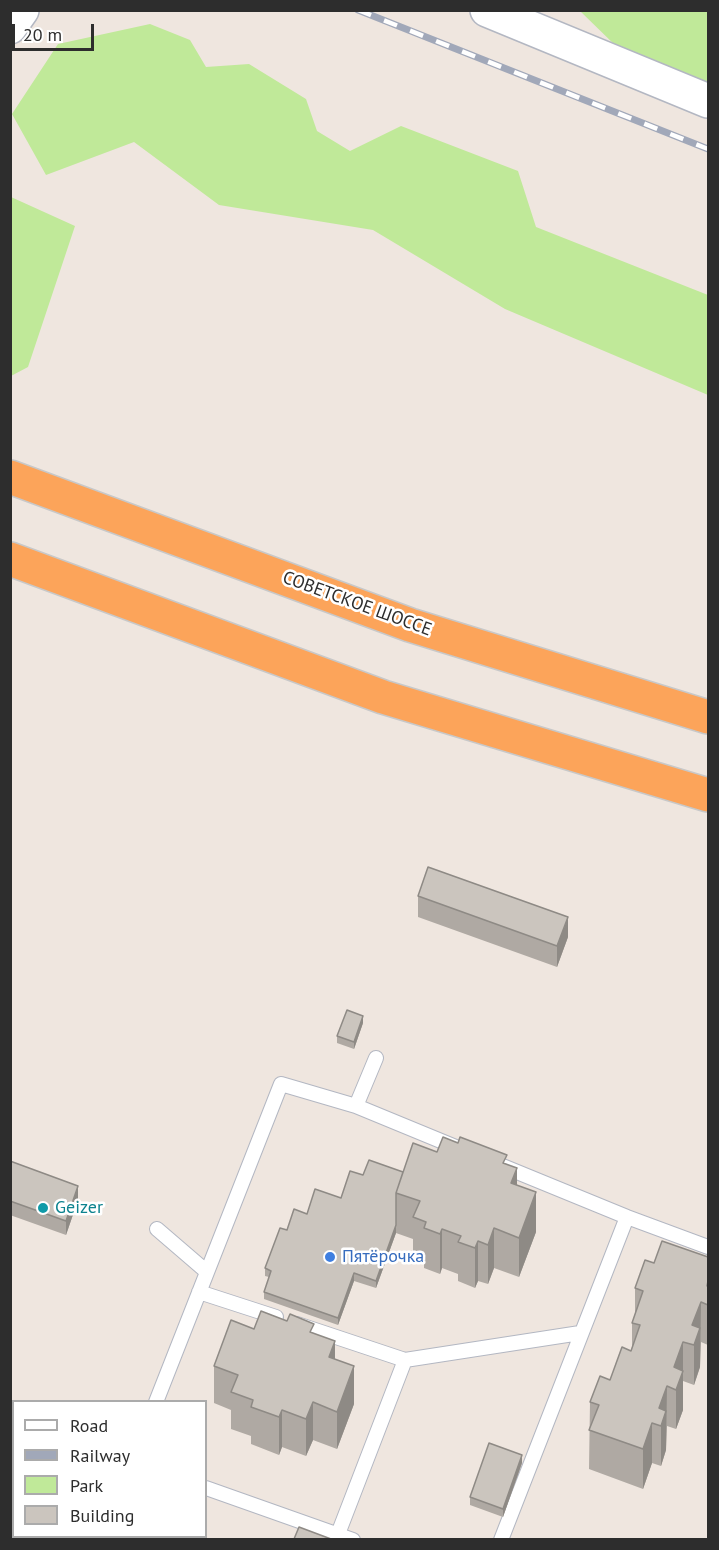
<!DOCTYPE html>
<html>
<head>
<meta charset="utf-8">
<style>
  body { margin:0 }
  #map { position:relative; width:719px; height:1550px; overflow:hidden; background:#efe6df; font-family:"PT Sans",sans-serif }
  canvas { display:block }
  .frame { position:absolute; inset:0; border:12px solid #2d2d2d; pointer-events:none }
  .legend { position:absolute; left:12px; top:1400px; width:195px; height:138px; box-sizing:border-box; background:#fff; border:2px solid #ababab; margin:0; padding:8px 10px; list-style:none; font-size:18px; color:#2d2d2d }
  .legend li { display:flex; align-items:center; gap:12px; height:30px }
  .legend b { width:30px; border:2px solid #ababab }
  .scale { position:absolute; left:12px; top:24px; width:82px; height:27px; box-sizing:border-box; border:3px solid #2d2d2d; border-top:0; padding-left:8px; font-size:18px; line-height:21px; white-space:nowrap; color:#2d2d2d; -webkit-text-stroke:4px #fff; paint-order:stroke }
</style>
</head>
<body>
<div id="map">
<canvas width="719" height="1550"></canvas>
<div class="frame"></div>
<ul class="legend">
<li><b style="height:8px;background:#fff"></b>Road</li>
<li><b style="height:8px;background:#a1a8b9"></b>Railway</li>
<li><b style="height:16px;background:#c0e999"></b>Park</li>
<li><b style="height:16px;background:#cbc5be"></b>Building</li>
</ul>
<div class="scale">20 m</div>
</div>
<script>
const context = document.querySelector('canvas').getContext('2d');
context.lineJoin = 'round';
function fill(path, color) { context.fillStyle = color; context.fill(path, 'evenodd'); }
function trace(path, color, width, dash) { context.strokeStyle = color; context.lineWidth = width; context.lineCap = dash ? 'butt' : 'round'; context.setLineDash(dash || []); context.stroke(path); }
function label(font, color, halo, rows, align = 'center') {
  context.font = font + ' "PT Sans",sans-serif'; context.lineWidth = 5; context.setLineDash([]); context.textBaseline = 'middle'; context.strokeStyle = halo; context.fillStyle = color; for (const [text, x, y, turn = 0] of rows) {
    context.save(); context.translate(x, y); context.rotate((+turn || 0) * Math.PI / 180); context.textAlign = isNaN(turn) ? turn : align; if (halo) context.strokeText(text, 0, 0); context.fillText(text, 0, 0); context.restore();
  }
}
fill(new Path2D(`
  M580,11H708V86L620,50Z
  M150,24L190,40L206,67L249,64L306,99L317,131L350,151L401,126L518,171L536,227L708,295V395L505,309L373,230L219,205L134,142L46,175L12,114L58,44Z
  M11,197L75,226L28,367L11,376Z`), '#c0e999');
const service = new Path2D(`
  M356,1106L376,1058
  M500,1165L627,1217L708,1247
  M157,1229L207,1272
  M199,1292L276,1317
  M297,1324L405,1360L338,1534
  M405,1360L580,1333
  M156,1402L281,1084L356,1106L458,1148
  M206,1488L353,1540
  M103,1540L104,1536
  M501,1540L627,1217`);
const tertiary = new Path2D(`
  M487,10L708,101
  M10,27L22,10`);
const trunk = new Path2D(`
  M10,477L410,625L708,717
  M10,559L383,697L708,795`);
trace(service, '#b3b7c2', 16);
trace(tertiary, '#b3b7c2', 36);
trace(trunk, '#c8c8c8', 36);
trace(service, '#fff', 14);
trace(tertiary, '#fff', 33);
trace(trunk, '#fca45a', 33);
const rail = new Path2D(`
  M358,10L708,149`);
trace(rail, '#a1a8b9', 7);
trace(rail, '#fff', 4.5, [14]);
fill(new Path2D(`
  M418,896L568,937L557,967L418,917Z
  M363,1023L354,1049L337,1043V1036Z
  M437,1152L507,1164L517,1185L536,1232L519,1277L494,1268L488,1284L478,1281L475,1288L458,1281V1274L442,1268L440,1274L424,1268V1261L413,1257V1239L396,1233L376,1288L354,1281L338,1325L264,1299V1292L269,1277L265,1276V1268L287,1230L307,1214L341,1198L363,1175L403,1172Z
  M10,1161L78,1200L66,1235L10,1215Z
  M708,1257V1345L701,1342L700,1367L694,1385L683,1381V1410L676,1429L667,1426L666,1450L661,1466L652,1463L643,1489L589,1469L590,1402L610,1380L631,1351L632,1347V1323L635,1314V1288L654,1263Z
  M254,1329L314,1333L335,1359L354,1404L337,1449L313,1440L306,1456L282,1447L279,1455L251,1444V1436L231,1429V1410L214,1403V1366Z
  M522,1463L503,1517L470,1505V1497Z`), '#afa9a3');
fill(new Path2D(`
  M568,917V937L557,967V946Z
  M363,1016V1023L354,1049V1042Z
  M517,1168V1207L511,1183Z
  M78,1186V1200L66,1235V1221Z
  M536,1192V1232L519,1277V1238Z
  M396,1225V1233L376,1288V1281Z
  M494,1228V1268L488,1284V1245Z
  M442,1229V1268L440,1274V1234Z
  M478,1241V1281L475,1288V1248Z
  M354,1273V1281L338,1325V1318Z
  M701,1302L700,1367L694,1385V1345L692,1325Z
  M335,1341V1379L329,1357Z
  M683,1342V1410L676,1429V1390L674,1367Z
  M354,1366V1404L337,1449V1412Z
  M667,1386L666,1450L661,1466V1426L659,1408Z
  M313,1402V1440L306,1456V1419Z
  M282,1410V1447L279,1455V1417Z
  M652,1423V1463L643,1489V1449Z
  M522,1455V1463L503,1517V1509Z`), '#8e8a85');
const building = new Path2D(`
  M428,867L568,917L557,946L418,896Z
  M347,1010L363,1016L354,1042L337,1036Z
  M443,1137L458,1143L460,1137L507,1155L503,1163L517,1168L511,1183L536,1192L519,1238L494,1228L488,1245L478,1241L475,1248L458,1242L461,1236L442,1229L440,1234L424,1228L426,1222L413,1217L420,1201L396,1193L413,1143L437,1152Z
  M369,1160L403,1172L396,1193V1225L376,1281L354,1273L338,1318L264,1292L271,1271L265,1268L280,1228L287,1230L294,1209L307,1214L315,1189L341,1198L350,1171L363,1175Z
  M10,1161L78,1186L66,1221L10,1201Z
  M662,1241L708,1257V1281L707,1286H708V1305L701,1302L692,1325L700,1328L694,1345L683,1342L674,1367L683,1371L676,1390L667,1386L659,1408L666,1411L661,1426L652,1423L643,1449L589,1430L599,1405L590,1402L600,1376L610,1380L622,1347L631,1351L640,1325L632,1323L643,1291L635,1288L645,1260L654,1263Z
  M261,1311L287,1321L290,1314L314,1324L310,1332L335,1341L329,1357L354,1366L337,1412L313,1402L306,1419L282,1410L279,1417L251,1407L253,1400L231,1392L238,1375L214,1366L231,1320L254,1329Z
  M489,1443L522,1455L503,1509L470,1497Z
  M299,1527L331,1539H294Z`);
fill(building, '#cbc5be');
trace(building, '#8e8a85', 1.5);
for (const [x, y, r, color] of [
  [43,1208,6,"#0f9aa8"],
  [330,1257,6,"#3f7fe0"]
]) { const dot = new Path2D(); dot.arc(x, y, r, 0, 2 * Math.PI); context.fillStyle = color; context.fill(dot); trace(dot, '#fff', 2); }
label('18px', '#2d2d2d', '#fff', [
  ["СОВЕТСКОЕ ШОССЕ",357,604,20]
]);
label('18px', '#0d838f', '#fff', [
  ["Geizer",55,1208]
], 'left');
label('18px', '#366cbe', '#fff', [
  ["Пятёрочка",342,1257]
], 'left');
</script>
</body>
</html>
